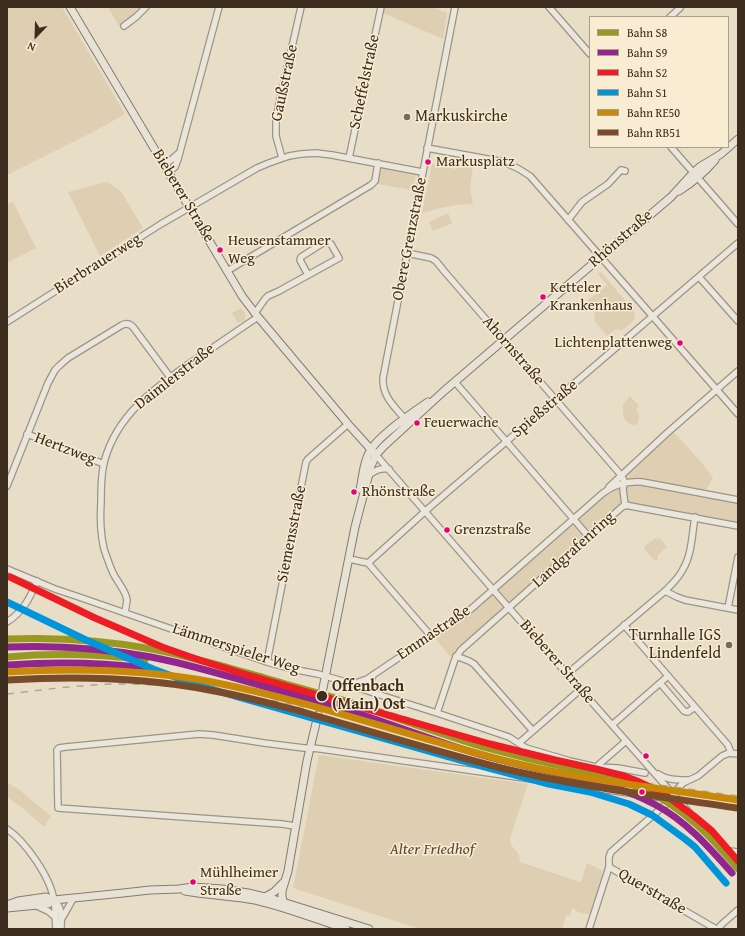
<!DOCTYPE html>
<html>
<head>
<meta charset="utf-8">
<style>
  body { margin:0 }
  #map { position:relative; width:745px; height:936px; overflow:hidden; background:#e8ddc7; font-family:"Gentium Book Plus",serif }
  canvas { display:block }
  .frame { position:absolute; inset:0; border:8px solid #3c2d1f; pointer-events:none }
  .legend { position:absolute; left:589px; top:16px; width:140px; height:132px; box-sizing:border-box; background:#f8ecd2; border:1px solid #ada08a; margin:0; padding:5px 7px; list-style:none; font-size:12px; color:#3c2d1f }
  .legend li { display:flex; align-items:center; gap:8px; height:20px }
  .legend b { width:20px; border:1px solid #ada08a }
  .north { position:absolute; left:16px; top:16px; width:40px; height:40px; -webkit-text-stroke:3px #f8ecd2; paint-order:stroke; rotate:203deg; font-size:11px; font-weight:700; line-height:16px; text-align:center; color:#3c2d1f }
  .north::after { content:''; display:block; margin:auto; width:14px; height:18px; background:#3c2d1f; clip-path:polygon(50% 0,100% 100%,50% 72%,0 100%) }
</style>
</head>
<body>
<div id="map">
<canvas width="745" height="936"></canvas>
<div class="frame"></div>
<ul class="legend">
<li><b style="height:5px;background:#999821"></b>Bahn S8</li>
<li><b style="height:5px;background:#91268f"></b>Bahn S9</li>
<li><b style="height:5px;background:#ee1c23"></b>Bahn S2</li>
<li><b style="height:5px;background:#0095da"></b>Bahn S1</li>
<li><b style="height:5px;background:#c88808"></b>Bahn RE50</li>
<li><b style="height:5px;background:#7a4b2a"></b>Bahn RB51</li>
</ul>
<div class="north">N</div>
</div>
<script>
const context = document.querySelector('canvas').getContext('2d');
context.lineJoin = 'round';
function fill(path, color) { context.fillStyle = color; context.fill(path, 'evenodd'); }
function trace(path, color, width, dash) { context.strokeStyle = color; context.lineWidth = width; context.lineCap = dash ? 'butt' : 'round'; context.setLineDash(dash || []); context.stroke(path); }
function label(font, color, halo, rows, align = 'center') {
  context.font = font + ' "Gentium Book Plus",serif'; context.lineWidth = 3; context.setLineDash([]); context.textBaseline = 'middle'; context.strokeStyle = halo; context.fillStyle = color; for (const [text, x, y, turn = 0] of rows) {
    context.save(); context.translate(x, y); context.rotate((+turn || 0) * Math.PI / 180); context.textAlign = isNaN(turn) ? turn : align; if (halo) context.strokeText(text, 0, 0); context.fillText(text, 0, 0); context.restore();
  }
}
fill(new Path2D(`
  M7,7H62L125,114L93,132L7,175Z
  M108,7H143L131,19L119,26Z
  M385,7H433L447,13L443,39L383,13Z
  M457,163L473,166L470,187L473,204C455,204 439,208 422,213L432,164L456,169Z
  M381,166L416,173L413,190L378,184Z
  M107,182L120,190L143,228L100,256L68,192Z
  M13,202L36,248L7,263V204Z
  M448,213L452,223L433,231L429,222Z
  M601,272L634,311C638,321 628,325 621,331L619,329L617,330L616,329L607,336L595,322L594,311L586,302L607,285L598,274Z
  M241,308C245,313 247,315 244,321L238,323L232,313Z
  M630,396L639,406L636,410L639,414C639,418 639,423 635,425C623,423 623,415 623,404Z
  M673,431L702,463L713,478L706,490L686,487H685L628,480L624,478V475Z
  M632,484L647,485L738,502V524L622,504L459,648L453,657L450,656L434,637L467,615L500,588L602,498C612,491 620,486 632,484Z
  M656,538L658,540L660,538L667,547L657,556L658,559L655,561L644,549L646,545Z
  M319,755L528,784L510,838C510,850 520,849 520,862L580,882H581L587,863L603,871L590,915L576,911L574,908H572L570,916L566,915L562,929L557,927L555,929H420L293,888Z
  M7,783L17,788L51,816L44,827L24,809L7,797Z`), '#decfb2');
trace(new Path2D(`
  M318,715L323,688`), '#c6baa5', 7, [7, 3.5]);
const minor = new Path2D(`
  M549,7L590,54
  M670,17L680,8
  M124,26L136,17L146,7
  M671,147L738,224
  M427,148L504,162L519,169L530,176L738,414
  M282,158L276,136V118L301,7
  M349,158L381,7
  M164,165L171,160L180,152
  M168,172L175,167L178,159L219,7
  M568,220L582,202L608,184L621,170L625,171
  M407,253L431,258L436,261L444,271L621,475L624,481L623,489L625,506
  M227,271L371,185L375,181L378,163
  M699,277L738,321
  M255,313L265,299L268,296L279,291L339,258L331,244L328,242L323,243L301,257L300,260L308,275
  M7,322L161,224L257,168L269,163L289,156L301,154L316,153L332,155L422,172
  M455,382L589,537
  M404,418C394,406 382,396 383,378L455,7
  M27,434L104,464
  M376,455L509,608L738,868
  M369,475C376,470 380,468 389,469
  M7,486L48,383L55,370L60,365L68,358L122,325C126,323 130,324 133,327L170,377
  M609,487L667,433L738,371
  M349,559L368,563
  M368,563L430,507L738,243
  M368,563L431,636
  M7,569L55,589L76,596L267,662L292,669L318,674L353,684L359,688L374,693L437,713L509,737L526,748L570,761L596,767L618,768L645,773
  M665,591L677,597L685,600L738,610
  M728,608L738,557
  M125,613L127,600L126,596C123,588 118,582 114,575C110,567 107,558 104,549C100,533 100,517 101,501C101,487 101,472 105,459C118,414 154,389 190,363C213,348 235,332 258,317
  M7,622C23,612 30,598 37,581
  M624,625L728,745L731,753
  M456,656L469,661L474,664L533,731
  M267,662L306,462L308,459L348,424
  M567,674L665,591C672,584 679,578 683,569C692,555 692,533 695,517
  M373,675L370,683L374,693
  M660,683L684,711L688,712L695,707
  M353,684L367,679L431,636L471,609L603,493C615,484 627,481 642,482L738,500
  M437,713L455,659L461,650L622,507L626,505L630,506L738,526
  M612,725L668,676
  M519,743L581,689
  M596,767L626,741
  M658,774C667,780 677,780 687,780
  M673,794L683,783L698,776L722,756L729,753L738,754
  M295,826L282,824L58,808L57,750L59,748L66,747L199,734L213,735L264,743L304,748H311L321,749L671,799
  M7,829C26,842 51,878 54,901C56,910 55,920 56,929
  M722,850L738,852
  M609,867L716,929
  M54,900C63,908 61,918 61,929
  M37,906L48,911L55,917
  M61,920L73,899
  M589,929L609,867V857L611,852L673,798
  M718,929L721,925L738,910`);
const major = new Path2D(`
  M70,7L242,296L258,317L348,424L376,455
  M679,191C693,182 704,173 715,160
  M360,489C363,477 363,464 369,453C376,437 412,413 428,402
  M323,688L355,527L371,466L376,455L383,447L444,391L671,197L693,173L701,166L721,154L738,139
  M185,891C208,895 232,896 255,900C286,907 316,919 346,929
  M265,897L274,892L283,883
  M283,902L282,896V891L288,871L307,761L318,715
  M7,905L18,901L46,897L54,900
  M7,908L48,904L54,900L123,893L150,890L179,889L193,887L222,889L248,893L273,899L369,929`);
trace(minor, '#9c9487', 8);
trace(major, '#847c70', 9);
trace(minor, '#ebe6db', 5.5);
trace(major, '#e8e1d5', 7);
trace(new Path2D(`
  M7,694C42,690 78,685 113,684C153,683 192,688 232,694C256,698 280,701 304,707
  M364,704L434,726L602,775L617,779L738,796`), '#aca79c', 1.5, [7, 7]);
trace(new Path2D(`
  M7,639C56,637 104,640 152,649C189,656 225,667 262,677C291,686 320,693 349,702C393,717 438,733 483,747C512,755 541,762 570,768C596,774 622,779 646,790C683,808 712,837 738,868
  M7,657C53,653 99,654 145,660`), '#999821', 7);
trace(new Path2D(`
  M7,647C56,645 103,648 151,657C189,664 226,676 263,686C295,695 326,703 357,713C399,727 440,743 482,755C510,763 538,769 566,775C596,782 627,789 654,804C685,820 709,847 732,873
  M8,665C53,662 98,662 144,668`), '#91268f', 7);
trace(new Path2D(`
  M10,577L95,618L162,647L199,660L244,674L490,744L555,760L596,769L624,776L637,781L664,794L694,816L712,831L738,861`), '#ee1c23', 7);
trace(new Path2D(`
  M7,602L86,640L153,669L191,683L238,697L484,767L549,784L590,792L629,804L652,815L685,839L695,847L726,883`), '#0095da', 7);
trace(new Path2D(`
  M7,672C76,668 144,669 212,682C310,701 405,735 502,760C579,780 659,788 738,800`), '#c88808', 7);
trace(new Path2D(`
  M8,680C75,676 142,677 209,690C240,695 272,704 303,712C369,731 435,751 501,768C579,787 658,796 737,808`), '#7a4b2a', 7);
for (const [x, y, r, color] of [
  [407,117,4,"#786b5a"],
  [428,162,3.5,"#e5007d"],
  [220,250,3.5,"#e5007d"],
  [543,297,3.5,"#e5007d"],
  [680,343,3.5,"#e5007d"],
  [417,423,3.5,"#e5007d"],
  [354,492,3.5,"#e5007d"],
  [447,530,3.5,"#e5007d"],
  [729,645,4,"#786b5a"],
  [322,696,6,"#3c2d1f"],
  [646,756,3.5,"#e5007d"],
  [642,792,3.5,"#e5007d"],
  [193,882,3.5,"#e5007d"]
]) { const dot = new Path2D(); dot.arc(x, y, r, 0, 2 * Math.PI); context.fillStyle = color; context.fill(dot); trace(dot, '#f8ecd2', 1.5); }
label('15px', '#3c2d1f', '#f8ecd2', [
  ["Markusplatz",436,162],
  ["Heusenstammer",228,241],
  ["Weg",228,259],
  ["Ketteler",550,288],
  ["Krankenhaus",550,306],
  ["Lichtenplattenweg",672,343,"right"],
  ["Feuerwache",424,423],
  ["Rhönstraße",362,492],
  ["Grenzstraße",454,530],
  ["Mühlheimer",200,873],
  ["Straße",200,891]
], 'left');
label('16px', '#3c2d1f', '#f8ecd2', [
  ["Scheffelstraße",365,82,-78],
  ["Gaußstraße",285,83,-78],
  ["Bieberer Straße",183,196,59],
  ["Obere Grenzstraße",410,239,-79],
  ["Rhönstraße",621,239,-41],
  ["Bierbrauerweg",98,264,-32],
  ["Ahornstraße",513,351,49],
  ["Daimlerstraße",175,377,-38],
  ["Spießstraße",545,409,-40],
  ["Hertzweg",65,449,21],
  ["Siemensstraße",292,534,-79],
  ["Landgrafenring",574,550,-42],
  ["Emmastraße",434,633,-34],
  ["Lämmerspieler Weg",236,649,18],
  ["Bieberer Straße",557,662,49],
  ["Querstraße",652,892,30]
]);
label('16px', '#3c2d1f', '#f8ecd2', [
  ["Markuskirche",415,117],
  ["Turnhalle IGS",721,636,"right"],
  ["Lindenfeld",721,654,"right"]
], 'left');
label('bold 16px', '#3c2d1f', '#f8ecd2', [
  ["Offenbach",332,687],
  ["(Main) Ost",332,705]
], 'left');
label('italic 16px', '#5b4b39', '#f8ecd2', [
  ["Alter Friedhof",432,850]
]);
</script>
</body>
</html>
